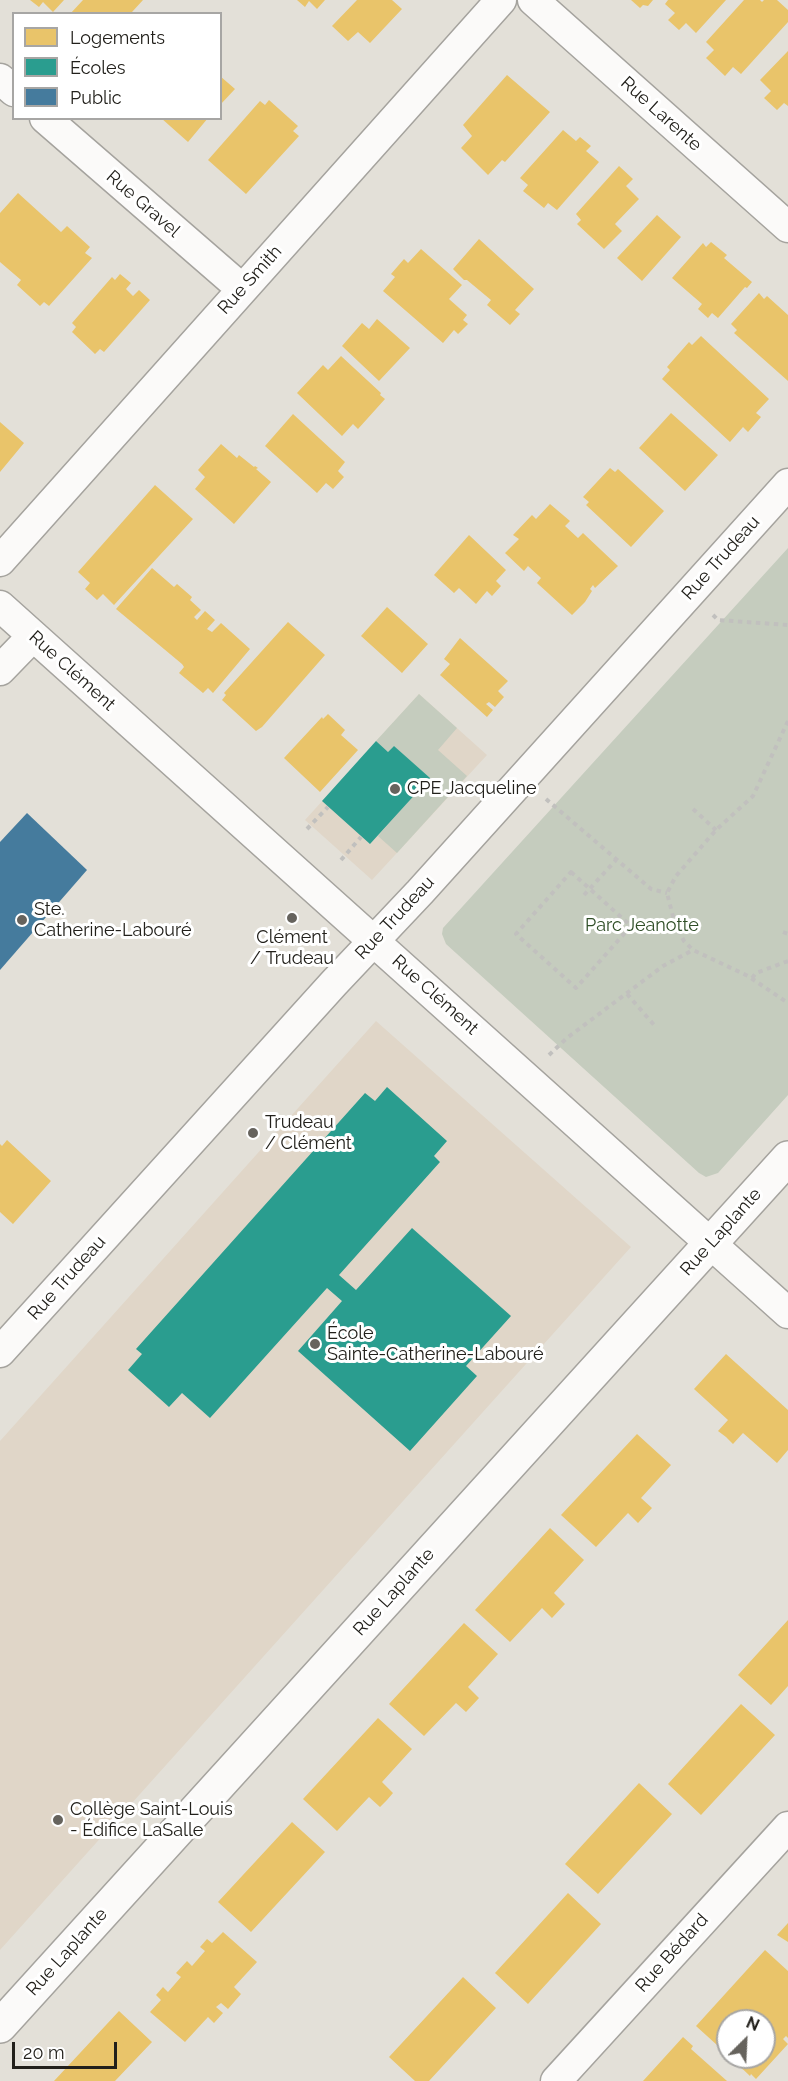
<!DOCTYPE html>
<html>
<head>
<meta charset="utf-8">
<style>
  body { margin:0 }
  #map { position:relative; width:788px; height:2081px; overflow:hidden; background:#e3e0d8; font-family:Raleway,sans-serif }
  canvas { display:block }
  .legend { position:absolute; left:12px; top:12px; width:210px; height:108px; box-sizing:border-box; background:#fff; border:2px solid #a7a6a4; margin:0; padding:8px 10px; list-style:none; font-size:18px; color:#22201b }
  .legend li { display:flex; align-items:center; gap:12px; height:30px }
  .legend b { width:30px; border:2px solid #a7a6a4 }
  .north { position:absolute; left:716px; top:2009px; width:60px; height:60px; box-sizing:border-box; background:#fff; border:2px solid #a7a6a4; border-radius:50%; rotate:24deg; font-size:16px; font-weight:700; line-height:24px; text-align:center; color:#22201b }
  .north::after { content:''; display:block; margin:auto; width:21px; height:27px; background:#66635d; clip-path:polygon(50% 0,100% 100%,50% 72%,0 100%) }
  .scale { position:absolute; left:12px; top:2042px; width:105px; height:27px; box-sizing:border-box; border:3px solid #22201b; border-top:0; padding-left:8px; font-size:18px; line-height:21px; white-space:nowrap; color:#22201b; -webkit-text-stroke:4px #fff; paint-order:stroke }
</style>
</head>
<body>
<div id="map">
<canvas width="788" height="2081"></canvas>
<ul class="legend">
<li><b style="height:16px;background:#e9c46a"></b>Logements</li>
<li><b style="height:16px;background:#2a9d8f"></b>Écoles</li>
<li><b style="height:16px;background:#457b9d"></b>Public</li>
</ul>
<div class="north">N</div>
<div class="scale">20 m</div>
</div>
<script>
const context = document.querySelector('canvas').getContext('2d');
context.lineJoin = 'round';
function fill(path, color) { context.fillStyle = color; context.fill(path, 'evenodd'); }
function trace(path, color, width, dash) { context.strokeStyle = color; context.lineWidth = width; context.lineCap = dash ? 'butt' : 'round'; context.setLineDash(dash || []); context.stroke(path); }
function label(font, color, halo, rows, align = 'center') {
  context.font = font + ' Raleway,sans-serif'; context.lineWidth = 6; context.setLineDash([]); context.textBaseline = 'middle'; context.strokeStyle = halo; context.fillStyle = color; for (const [text, x, y, turn = 0] of rows) {
    context.save(); context.translate(x, y); context.rotate((+turn || 0) * Math.PI / 180); context.textAlign = isNaN(turn) ? turn : align; if (halo) context.strokeText(text, 0, 0); context.fillText(text, 0, 0); context.restore();
  }
}
fill(new Path2D(`
  M419,694L487,755L372,880L305,820Z
  M376,1021L631,1247L0,1950V1441Z`), '#e0d6c8');
fill(new Path2D(`
  M788,548V1095L718,1173L706,1177L699,1173L446,944L442,934L443,928Z
  M419,694L457,728L438,750L467,776L397,853L378,836L429,778L394,746L388,752L376,741Z`), '#c5ccbe');
fill(new Path2D(`
  M30,0H64L53,12L43,2L39,7Z
  M83,0H143L132,12L133,14H70Z
  M297,0H325L317,9L309,1L305,7Z
  M357,0H392L402,9L370,43L358,32L348,41L332,26Z
  M631,0H653L648,6L643,5L640,8Z
  M668,0H726L696,33L686,23L679,30L668,20L675,13L665,4Z
  M744,0H760L762,2L764,0H777L788,10V22L741,74L733,67L725,76L706,58L714,50L706,42Z
  M788,51V106L784,103L777,110L764,98L771,91L760,80Z
  M507,75L550,112L505,162L502,160L488,175L461,148L472,136L463,125Z
  M220,76L235,89L220,105Z
  M269,100L298,126L293,131L299,136L246,194L208,160L260,101L265,105Z
  M161,118H208L188,142Z
  M563,130L576,141L580,137L591,146L586,151L599,162L557,210L548,203L544,208L523,191L528,185L520,178Z
  M619,166L633,179L626,186L639,199L615,224L622,231L604,249L577,224L581,220L576,214Z
  M18,193L61,232L67,226L90,247L85,253L92,258L49,306L44,302L40,306L17,285L21,280L0,262V213Z
  M657,215L681,237L642,281L617,258Z
  M479,239L534,289L515,310L520,314L510,325L487,305L491,300L467,280H464L453,269Z
  M711,242L727,255L724,258L752,282L747,288L745,287L718,318L712,313L708,318L698,309L702,304L672,278L703,243L706,247Z
  M421,249L462,285L449,299L467,315L463,320L468,324L458,334L454,330L443,343L383,291L395,277L391,274L404,259L408,263Z
  M120,274L131,283L126,289L133,296L139,290L150,300L104,352L100,349L95,354L72,332L76,327L72,323L112,277L115,280Z
  M759,293L764,299L767,296L788,315V381L734,333L737,330L731,324Z
  M377,319L410,348L379,381L342,346L362,323L369,329Z
  M701,336L769,399L756,413L761,417L748,432L743,427L730,442L662,379L670,370L667,367L689,342L692,345Z
  M341,356L381,393L380,395L385,399L358,429L353,424L342,436L297,393L323,365L328,370Z
  M671,413L718,455L685,491L639,448Z
  M293,414L345,462L338,471L344,477L333,489L326,483L317,493L265,446Z
  M0,422L24,443L0,472Z
  M221,444L237,458L239,455L254,467L255,466L258,468L256,469L271,482L234,524L195,489L205,477L198,470Z
  M610,468L615,472L618,469L664,511L631,547L586,505L589,502L583,497Z
  M155,485L193,519L114,605L103,594L97,600L85,589L90,583L78,572Z
  M550,504L570,521L565,526L578,538L583,533L618,566L595,588L593,585L590,589L592,591L585,602L572,615L537,583L541,578L528,566L524,571L505,553L519,539L513,535L532,515L536,519Z
  M469,535L506,570L496,581L501,586L492,596L487,591L476,604L459,588L454,593L434,575Z
  M152,568L174,587L177,584L192,597L190,600L201,610L194,617L197,620L205,611L215,620L207,629L212,632L221,623L250,649L213,693L208,688L203,693L179,673L184,667L182,664L116,609Z
  M387,607L428,644L402,673L361,636Z
  M288,622L325,655L262,727L256,731L222,700L226,695L224,693Z
  M460,638L508,681L498,691L504,697L495,707L489,702L486,704L493,710L487,717L440,675L450,664L444,659Z
  M328,714L345,730L341,735L358,750L320,792L284,758L322,717L323,719Z
  M7,1140L51,1181L13,1224L0,1212V1144L2,1146Z
  M726,1354L788,1410V1450L777,1463L743,1433L733,1444L726,1437L718,1431L728,1420L694,1389Z
  M637,1434L671,1465L641,1498L652,1508L638,1523L628,1513L596,1547L561,1515Z
  M550,1528L584,1560L554,1593L565,1604L552,1618L542,1608L510,1642L475,1610Z
  M788,1620V1686L771,1705L738,1675Z
  M464,1623L498,1654L468,1687L479,1698L466,1712L456,1703L424,1736L389,1704Z
  M741,1704L775,1735L701,1815L668,1784Z
  M378,1718L412,1749L382,1782L393,1793L387,1800L380,1807L369,1797L337,1831L303,1799Z
  M639,1783L672,1814L598,1894L565,1864Z
  M292,1822L325,1852L251,1932L218,1902Z
  M568,1893L601,1924L528,2004L495,1973Z
  M788,1923V1942L777,1935Z
  M223,1932L257,1962L234,1987L241,1994L228,2009L221,2003L216,2007L223,2013L214,2023L208,2017L185,2042L150,2012L161,2000L156,1995L163,1987L168,1992L181,1977L176,1973L187,1961L192,1966L205,1951L200,1947L207,1939L212,1943Z
  M765,1950L788,1971V2038L786,2036L783,2039L788,2044L756,2079L751,2074L750,2076L730,2057H764V2021H728V2055L696,2026Z
  M463,1977L496,2008L429,2081H415L389,2057Z
  M119,2011L152,2042L115,2081H54Z
  M683,2037L693,2046L691,2049L727,2081H643Z`), '#e9c46a');
fill(new Path2D(`
  M376,741L388,752L394,746L430,778L370,844L322,801Z
  M387,1087L447,1141L434,1156L440,1162L339,1275L356,1290L412,1228L511,1316L466,1366L477,1376L410,1451L298,1351L342,1301L327,1288L210,1418L182,1393L169,1407L128,1370L142,1354L136,1349L365,1093L375,1101Z`), '#2a9d8f');
fill(new Path2D(`
  M27,813L87,870L0,970V842Z`), '#457b9d');
const minor = new Path2D(`
  M533,0L788,227
  M0,79L14,91
  M45,118L242,289
  M0,561L501,0
  M0,606L788,1313
  M0,670L33,636
  M0,1352L334,983L420,892L788,484
  M556,2081L788,1827`);
const tertiary = new Path2D(`
  M0,2026L788,1158`);
trace(minor, '#a5a39e', 33);
trace(tertiary, '#a5a39e', 36);
trace(new Path2D(`
  M713,615L718,620L788,625
  M788,721L753,796L716,830L676,876L667,893L675,924L684,941L693,950L748,976L788,1003
  M546,799L651,889L667,893
  M693,809L716,830
  M307,829L328,807
  M341,860L361,837
  M571,872L631,926L576,988L516,934Z
  M584,895L616,860
  M783,932L788,934
  M752,978L756,973L788,961
  M627,994L655,1026
  M549,1055L567,1038L663,966L693,950`), '#c1c0be', 4, [4.5, 4.5]);
trace(minor, '#fbfaf9', 30);
trace(tertiary, '#fbfaf9', 33);
for (const [x, y, r, color] of [
  [395,789,6,"#66635d"],
  [292,918,6,"#66635d"],
  [22,920,6,"#66635d"],
  [253,1133,6,"#66635d"],
  [315,1344,6,"#66635d"],
  [58,1820,6,"#66635d"]
]) { const dot = new Path2D(); dot.arc(x, y, r, 0, 2 * Math.PI); context.fillStyle = color; context.fill(dot); trace(dot, '#fff', 2); }
label('18px', '#22201b', '#fff', [
  ["Rue Larente",661,114,42],
  ["Rue Gravel",143,204,41],
  ["Rue Smith",250,280,-48],
  ["Rue Trudeau",721,558,-48],
  ["Rue Clément",72,671,42],
  ["Rue Trudeau",395,918,-47],
  ["Rue Clément",435,995,42],
  ["Rue Laplante",721,1232,-48],
  ["Rue Trudeau",67,1278,-48],
  ["Rue Laplante",394,1592,-48],
  ["Rue Laplante",67,1952,-48],
  ["Rue Bédard",672,1953,-48]
]);
label('18px', '#22201b', '#fff', [
  ["CPE Jacqueline",407,789],
  ["Ste.",34,910],
  ["Catherine-Labouré",34,931],
  ["Clément",292,938,"center"],
  ["/ Trudeau",292,959,"center"],
  ["Trudeau",265,1123],
  ["/ Clément",265,1144],
  ["École",327,1334],
  ["Sainte-Catherine-Labouré",327,1355],
  ["Collège Saint-Louis",70,1810],
  ["- Édifice LaSalle",70,1831]
], 'left');
label('18px', '#2f4e27', '#fff', [
  ["Parc Jeanotte",642,926]
]);
</script>
</body>
</html>
